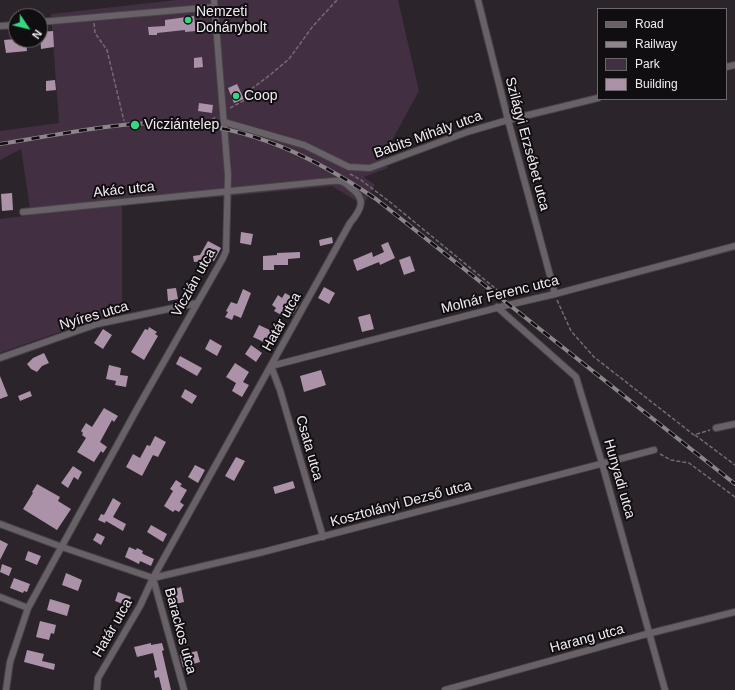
<!DOCTYPE html>
<html>
<head>
<meta charset="utf-8">
<style>
  body { margin:0 }
  #map { position:relative; width:735px; height:690px; overflow:hidden; background:#2b242a; font-family:Helvetica,sans-serif }
  canvas { display:block }
  .legend { position:absolute; left:597px; top:8px; width:130px; height:92px; box-sizing:border-box; background:#110e11; border:1px solid #6b676b; margin:0; padding:5px 7px; list-style:none; font-size:12px; color:#f1ecf1 }
  .legend li { display:flex; align-items:center; gap:8px; height:20px }
  .legend b { width:20px; border:1px solid #6b676b }
  .north { position:absolute; left:8px; top:8px; width:40px; height:40px; box-sizing:border-box; background:#110e11; border:1px solid #6b676b; border-radius:50%; rotate:125deg; font-size:11px; font-weight:700; line-height:16px; text-align:center; color:#f1ecf1 }
  .north::after { content:''; display:block; margin:auto; width:14px; height:18px; background:#35d881; clip-path:polygon(50% 0,100% 100%,50% 72%,0 100%) }
</style>
</head>
<body>
<div id="map">
<canvas width="735" height="690"></canvas>
<ul class="legend">
<li><b style="height:5px;background:#696168"></b>Road</li>
<li><b style="height:5px;background:#8c868b"></b>Railway</li>
<li><b style="height:11px;background:#422f41"></b>Park</li>
<li><b style="height:11px;background:#ab92a9"></b>Building</li>
</ul>
<div class="north">N</div>
</div>
<script>
const context = document.querySelector('canvas').getContext('2d');
context.lineJoin = 'round';
function fill(path, color) { context.fillStyle = color; context.fill(path, 'evenodd'); }
function trace(path, color, width, dash) { context.strokeStyle = color; context.lineWidth = width; context.lineCap = dash ? 'butt' : 'round'; context.setLineDash(dash || []); context.stroke(path); }
function label(font, color, halo, rows, align = 'center') {
  context.font = font + ' Helvetica,sans-serif'; context.lineWidth = 4; context.setLineDash([]); context.textBaseline = 'middle'; context.strokeStyle = halo; context.fillStyle = color; for (const [text, x, y, turn = 0] of rows) {
    context.save(); context.translate(x, y); context.rotate((+turn || 0) * Math.PI / 180); context.textAlign = isNaN(turn) ? turn : align; if (halo) context.strokeText(text, 0, 0); context.fillText(text, 0, 0); context.restore();
  }
}
fill(new Path2D(`
  M176,0H398L419,91L384,155L388,168L364,177L375,185L363,205L332,186L219,197L122,204V310L0,353V219L31,215L21,149L0,160V131L59,123L51,14Z`), '#422f41');
fill(new Path2D(`
  M194,16L196,31L185,32V30L157,33V35H149L148,27L165,26V20Z
  M53,31L54,47L41,49L40,32Z
  M15,39V43L26,42L27,51L6,53L4,40Z
  M202,57L203,67L194,68V58Z
  M55,80L56,90L46,91V81Z
  M237,84L244,99L234,103L228,88Z
  M199,103L213,105L212,113L198,111Z
  M12,193L13,210L2,211L1,194Z
  M241,232L253,234L251,245L240,243Z
  M332,237L333,243L320,246L319,240Z
  M208,241L221,248L214,261L194,262L193,256L200,255Z
  M388,242L395,258L380,265L379,262L357,271L353,260L372,252L373,257L384,252L381,245Z
  M300,252V258L288,259V265H274V270H263V256L277,255V253Z
  M410,256L415,271L404,275L399,260Z
  M324,287L335,293L329,304L318,298Z
  M176,288L178,299L168,301L167,289Z
  M243,289L251,293L241,318L234,315L232,320L225,317L228,312L226,311L231,302L237,304Z
  M285,293L294,298L292,303L298,306L292,316L287,313L285,317L274,311L276,308L272,305L278,295L282,298Z
  M370,314L374,329L362,332L358,317Z
  M259,325L274,332L271,338L273,339L270,345L253,337Z
  M149,327L157,332L155,334L158,336L144,360L131,352L145,329L148,330Z
  M103,329L112,335L103,349L94,343Z
  M210,339L222,346L217,356L205,349Z
  M251,345L262,353L256,362L245,354Z
  M44,353L49,363L42,366L37,372L31,369L27,364L33,358Z
  M180,356L202,368L197,376L176,364Z
  M235,363L249,372L243,382L249,385L242,397L232,391L236,383L226,377Z
  M109,365L121,368L120,375L128,376L126,387L115,385L116,381L106,379Z
  M321,370L326,385L304,392L300,376Z
  M0,376L8,396L0,399Z
  M185,389L197,396L192,404L181,397Z
  M30,391L32,396L20,401L18,396Z
  M104,408L118,416L114,422L112,420L100,442L107,447L103,453L101,451L94,462L77,452L86,438L82,435L83,433L81,431L86,423L92,427Z
  M155,436L166,442L158,457L153,455L142,476L126,467L133,454L140,458L147,445L150,446Z
  M236,457L245,461L234,481L225,476Z
  M195,465L205,470L198,483L188,477Z
  M73,466L82,472L78,480L74,477L68,488L61,483Z
  M176,480L182,484L180,486L187,490L180,502L184,505L179,512L175,510L173,512L164,506L173,491L170,489Z
  M293,481L295,488L275,494L273,487Z
  M37,484L60,497L58,501L71,509L57,530L23,509L33,493L32,492Z
  M113,498L121,503L113,517L126,524L123,531L106,521L105,523L98,520L101,514L104,515Z
  M151,525L167,534L163,542L147,532Z
  M97,533L105,537L101,545L93,540Z
  M0,540L8,544L0,560Z
  M129,547L136,550L137,548L143,551L142,553L143,554L154,559L151,566L140,561L139,564L125,557Z
  M28,551L41,556L37,565L25,560Z
  M2,564L12,568L9,576L0,572Z
  M66,573L82,580L78,591L62,585Z
  M14,578L30,584L27,592L24,591L23,593L10,588Z
  M181,587L184,602L175,604L171,590Z
  M118,592L131,597L128,606L115,601Z
  M50,599L70,605L67,616L47,610Z
  M40,621L56,625L54,634L51,633L49,640L36,637Z
  M151,643V645L162,643L164,650L162,651L171,690H162L159,677L155,678L154,671L157,670L153,653L137,657L134,647Z
  M27,650L44,654L42,661L55,664L54,670L24,662Z
  M197,651L200,662L183,667L180,655Z`), '#ab92a9');
const street = new Path2D(`
  M478,0L508,120L555,294
  M40,22L214,7
  M0,26L16,25
  M726,67L735,65
  M224,122L304,145L349,167L370,168L467,132L508,120L598,98
  M23,212L320,182C326,182 334,180 340,181C344,182 348,185 351,188C367,199 361,210 350,223L153,578L140,606L98,678L97,690
  M497,307L576,377L602,463L665,690
  M0,358L97,324L197,303
  M716,428L735,424
  M0,524L62,547L153,578
  M323,537L280,390L271,366L508,305L555,294L735,246
  M153,578L263,552L654,450
  M153,578L184,690
  M0,597L28,608
  M6,690L10,662L28,608L137,409L223,258L226,251L228,175L214,0
  M445,690L643,635L735,612`);
trace(street, '#484348', 8);
trace(new Path2D(`
  M94,23L95,33L107,50L124,121
  M230,108L245,100L250,90L270,75L289,59L313,26L337,0
  M207,123L217,116
  M350,174L361,180L390,202L507,298
  M557,300L571,331L594,357L694,435L710,430
  M695,435L735,465
  M660,454L671,460L689,463L735,497`), '#736d73', 1.5, [4, 2]);
trace(street, '#696168', 6);
const rail = new Path2D(`
  M0,144C59,135 118,121 178,123C251,126 317,159 376,199L735,484`);
trace(rail, '#8c868b', 4);
trace(rail, '#110e11', 2.5, [8]);
for (const [x, y, r, color] of [
  [188,20,4,"#35d881"],
  [236,96,4,"#35d881"],
  [135,125,5,"#35d881"]
]) { const dot = new Path2D(); dot.arc(x, y, r, 0, 2 * Math.PI); context.fillStyle = color; context.fill(dot); trace(dot, '#110e11', 1.5); }
label('14px', '#f1ecf1', '#110e11', [
  ["Nemzeti",196,12],
  ["Dohánybolt",196,28],
  ["Coop",244,96],
  ["Vicziántelep",144,125]
], 'left');
label('14px', '#f1ecf1', '#110e11', [
  ["Babits Mihály utca",428,135,-20],
  ["Szilágyi Erzsébet utca",527,144,75],
  ["Akác utca",124,190,-6],
  ["Viczián utca",194,283,-61],
  ["Molnár Ferenc utca",500,295,-14],
  ["Nyíres utca",94,316,-16],
  ["Határ utca",282,322,-61],
  ["Csata utca",309,448,74],
  ["Hunyadi utca",619,479,74],
  ["Kosztolányi Dezső utca",401,504,-15],
  ["Határ utca",113,628,-60],
  ["Barackos utca",180,631,75],
  ["Harang utca",587,639,-15]
]);
</script>
</body>
</html>
